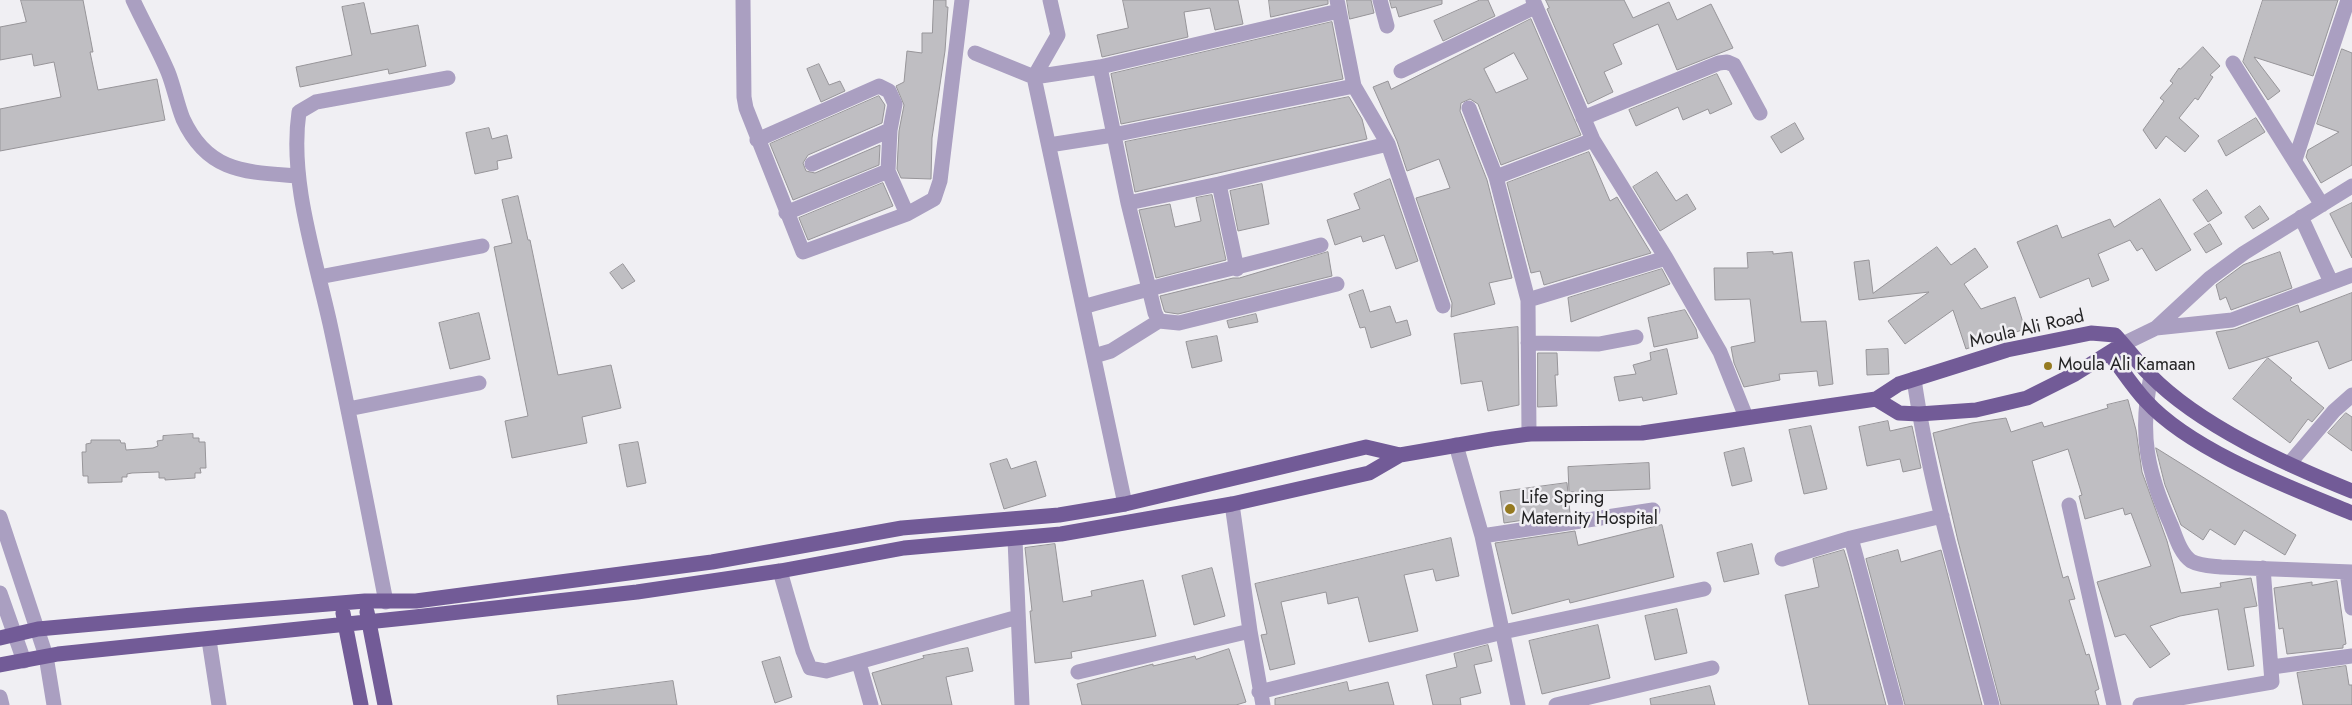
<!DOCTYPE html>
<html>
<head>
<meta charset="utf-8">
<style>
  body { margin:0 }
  canvas { display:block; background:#f0eff3 }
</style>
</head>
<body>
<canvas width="2352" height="705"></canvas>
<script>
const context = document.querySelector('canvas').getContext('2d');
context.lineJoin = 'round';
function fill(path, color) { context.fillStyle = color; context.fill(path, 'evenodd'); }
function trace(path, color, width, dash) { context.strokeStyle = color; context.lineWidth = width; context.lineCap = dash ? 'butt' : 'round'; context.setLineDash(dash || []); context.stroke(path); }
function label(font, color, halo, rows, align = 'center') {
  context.font = font + ' Jost,sans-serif'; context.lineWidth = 5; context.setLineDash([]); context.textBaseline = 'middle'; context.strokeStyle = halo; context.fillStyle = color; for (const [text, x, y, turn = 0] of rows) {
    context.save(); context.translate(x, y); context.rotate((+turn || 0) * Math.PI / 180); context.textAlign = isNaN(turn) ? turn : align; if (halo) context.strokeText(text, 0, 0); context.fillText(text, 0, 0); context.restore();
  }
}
const building = new Path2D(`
  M21,0H83L93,52H90L98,90L157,79L165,120L0,151V109L61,97L54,62L34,66L32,54L0,60V27L26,22Z
  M934,0H946V7H948L945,51L932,138L931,179L901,178L897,169L899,131L904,105L896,86L904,82L907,51L922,53V33H932Z
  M1123,0H1238L1243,24L1215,30L1210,8L1184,12L1188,37L1102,57L1097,35L1128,28Z
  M1269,0H1328V4L1271,17Z
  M1347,0H1371L1374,13L1350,19Z
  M1390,0H1442V4L1399,17L1396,7L1392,8Z
  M1480,0H1488L1495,16L1443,41L1434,21Z
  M1546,0H1624L1633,18L1669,2L1677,20L1711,4L1733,48L1677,70L1658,24L1613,44L1622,64L1604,72L1613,92L1588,104L1547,9L1549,8Z
  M2263,0H2338L2313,76L2254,57L2280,91L2268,100L2243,62Z
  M364,3L371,34L418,25L426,66L389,74L388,69L300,87L296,67L352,55L342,7Z
  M1531,19L1581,135L1501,165L1478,104L1470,99L1461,103L1460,111L1487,180L1512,278L1489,283L1495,304L1451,317L1452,303L1416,198L1450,188L1439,159L1407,171L1397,141L1373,87L1388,81L1391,89ZM1514,53L1528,79L1496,93L1484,69Z
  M1332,22L1343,79L1121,124L1111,74Z
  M2203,47L2220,66L2210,75L2213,77L2198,100L2195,98L2179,118L2199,136L2185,152L2166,136L2156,149L2143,130L2164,101L2160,98L2173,83L2170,81L2179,68L2180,69Z
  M2342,49L2352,53V165L2321,183L2306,157L2308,150L2339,132L2317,124Z
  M819,64L829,85L840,81L845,91L821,102L807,69Z
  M1717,74L1732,104L1710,114L1708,109L1683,120L1678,107L1636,126L1629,110Z
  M879,96L885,105L882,123L808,155L803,163L806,171L815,173L880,145L879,165L793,200L770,144Z
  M1349,97L1362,119L1367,139L1135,192L1125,142Z
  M2256,118L2265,132L2226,156L2218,141Z
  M1795,123L1804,139L1781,153L1771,137Z
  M489,128L492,139L507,135L512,158L497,161L498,169L475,174L466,133Z
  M1589,152L1610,201L1617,197L1651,253L1544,285L1540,271L1531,273L1507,183Z
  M1657,172L1676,201L1687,194L1696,209L1660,231L1633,187Z
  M1390,179L1418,261L1396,269L1384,235L1363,242L1361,236L1335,245L1327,220L1360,209L1354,194Z
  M883,183L893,206L808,240L799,218Z
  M1262,184L1269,224L1238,231L1230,191Z
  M2207,190L2222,213L2208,222L2193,200Z
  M1212,195L1226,260L1156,278L1139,210L1170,204L1175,227L1201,221L1196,198Z
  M518,196L528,240H530L558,375L611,365L621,408L582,417L587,443L512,458L505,421L528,416L494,247L512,243L502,200Z
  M2160,199L2191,250L2156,271L2142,248L2137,251L2130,240L2098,254L2109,280L2092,287L2089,278L2040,298L2017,242L2057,225L2062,238L2110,219L2114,227Z
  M2352,203V258L2330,214Z
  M2260,206L2269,219L2253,229L2245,217Z
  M2210,224L2222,244L2206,253L2194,234Z
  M1937,247L1951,265L1975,248L1988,267L1964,284L1981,309L2015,297L2025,329L1966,349L1953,310L1905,344L1888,321L1929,292L1859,300L1854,262L1869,260L1873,293Z
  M1328,252L1332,276L1178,314L1165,312L1164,310L1160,296L1233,278H1239Z
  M1773,252V254L1792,252L1801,322L1826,321L1833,384L1819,386L1817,371L1779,374L1780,380L1744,387L1734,363L1731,347L1755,342L1750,299L1715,300L1714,268H1748L1747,253Z
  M2280,252L2292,288L2231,310L2226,297L2220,300L2216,285L2243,265Z
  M623,264L635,281L622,289L610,273Z
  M1662,269L1670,284L1571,322L1568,298Z
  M1363,290L1370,312L1390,306L1396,323L1407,320L1411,335L1371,348L1365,327L1360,328L1349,295Z
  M2352,293V360L2329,369L2318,341L2229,369L2216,332L2235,329L2298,305L2300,312Z
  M1685,310L1696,329L1698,338L1654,347L1648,318Z
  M479,313L490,359L450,369L439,323Z
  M1256,314L1258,322L1229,328L1227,321Z
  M1518,327L1519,405L1488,411L1482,381L1461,384L1454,334Z
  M1217,336L1222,361L1192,368L1186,342Z
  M1667,349L1677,394L1643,401L1642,397L1619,401L1614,377L1636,374L1633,365L1651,360L1650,353Z
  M1888,349L1889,374L1867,375L1866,350Z
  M1538,353H1557L1558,375H1555L1557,406L1538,407Z
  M2268,358L2292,378L2290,380L2324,408L2312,422L2308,419L2290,443L2233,399Z
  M2128,400L2136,430L2142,472L2167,541L2181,593L2221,587L2220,583L2251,578L2257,606L2244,608L2254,666L2228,670L2218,609L2180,616L2150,626L2170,654L2150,668L2125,634L2115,637L2097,582L2151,566L2131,513L2125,515L2123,508L2085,519L2079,496L2082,495L2068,449L2032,461L2063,578L2068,576L2075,599L2069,600L2086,655L2089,654L2099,689L2095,691L2099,705H2001L1958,541L1933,433L1972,423L2006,418L2011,432L2042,422L2044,427L2108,408L2107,405Z
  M2346,413L2352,417V451L2328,433Z
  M1888,421L1890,431L1912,426L1921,468L1903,472L1900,459L1867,466L1859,427Z
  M1811,426L1827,489L1804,494L1789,430Z
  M193,434V438H199V442H205L206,468H200L201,473H195V478L165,480V478H159V472L132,473L127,474V477H122V482L88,483V476H83L82,452H86V444L91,443V440H120L121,443H125L126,450L153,448L158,446L157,441L163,440V436Z
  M638,442L646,483L627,487L619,445Z
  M1744,448L1752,481L1732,486L1724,453Z
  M2156,448L2296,535L2285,555L2244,530L2235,545L2210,529L2203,540L2181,525L2165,485Z
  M1007,459L1011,469L1036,461L1046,496L1004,509L990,464Z
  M1649,463L1650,489L1569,492L1568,467Z
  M1567,483L1570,513L1504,523L1500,492Z
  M1662,525L1674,577L1570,603L1569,599L1512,614L1495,543L1575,531L1578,545Z
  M1451,538L1459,576L1436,581L1433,569L1404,575L1418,631L1369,642L1358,597L1328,604L1326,592L1281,602L1295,664L1270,670L1261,635L1267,634L1255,584Z
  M1055,544L1063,602L1092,596L1091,591L1143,580L1156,636L1071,652L1072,658L1035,663L1030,611H1032L1025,548Z
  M1752,544L1759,574L1724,582L1717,553Z
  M1844,550L1848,563L1886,705H1809L1785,595L1819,587L1813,559Z
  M1898,550L1901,562L1941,550L1982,705H1905L1866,559Z
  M1212,568L1225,616L1194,625L1182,576Z
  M2337,581L2346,644L2343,645V648L2287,654L2283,628L2279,629L2274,588L2312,582V585Z
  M1677,609L1687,653L1655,660L1645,616Z
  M1598,625L1610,678L1542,694L1529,641Z
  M1488,645L1492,661L1474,665L1481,693L1460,698L1461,705H1433L1426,675L1457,667L1454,654Z
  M968,648L973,671L946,677L952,705H882L872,673L924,658L923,656Z
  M1229,649L1246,702L1236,705H1082L1077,684L1153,664V666L1195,656L1196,659Z
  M780,657L792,697L775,703L762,662Z
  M2346,666L2349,685H2352V705H2303L2297,673Z
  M673,681L677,705H558L557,696Z
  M1347,682L1349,691L1388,682L1394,705H1275V699Z
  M1710,686L1715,705H1651L1650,699Z`);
fill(building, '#bfbec2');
trace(building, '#979599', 1);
trace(new Path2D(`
  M133,0C144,24 158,48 168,72C174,87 177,104 183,119C208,173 246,172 298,176
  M743,0L744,97L746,108L803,252L907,214L934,199L940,181L962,0
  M1050,0L1058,35L1034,77L1125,504
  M1337,0L1354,86L1388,144L1443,306
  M1380,0L1387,26
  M1533,0L1593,140L1666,258L1720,352L1746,417
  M975,53L1034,77L1100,67L1339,11
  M2233,63L2322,205
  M1100,67L1128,203L1155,313L1159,321L1179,323L1337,284
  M1401,71L1535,7
  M1469,108L1496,177L1528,300L1529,434
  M1583,118L1719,63L1727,62L1734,65L1760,113
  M757,140L879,86L889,91L895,104L890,130L888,171L907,214
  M1049,145L1113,135L1354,86
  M2295,160L2348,0
  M812,164L890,130
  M1496,177L1593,140
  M1219,184L1237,269
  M1128,203L1219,184L1388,144
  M786,213L888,171
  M2301,217L2331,282
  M319,277L482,246
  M1528,300L1666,258
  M1083,307C1162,284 1242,267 1321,245
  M2156,328L2210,278L2244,253L2352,186
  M1528,343L1599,344L1636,337
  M2123,344L2156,328L2232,320L2352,275
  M1094,356L1111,351L1159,321
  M2151,376C2139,434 2147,472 2171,525C2176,537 2180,553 2191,561C2200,566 2212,566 2221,567L2352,572
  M1914,379C1930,490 1964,597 1992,705
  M348,409L479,383
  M1456,445L1482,536L1518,705
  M2289,464L2334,411L2352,395
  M1232,504L1250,631L1263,705
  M2069,505L2114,705
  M0,517L46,656L54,705
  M1482,536L1653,510
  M1851,538L1896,705
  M1015,539L1022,705
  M1782,559L1851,538L1942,516
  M780,571L803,651L810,668L826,671L1018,617
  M2347,572L2352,608
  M0,593L24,661
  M386,602C368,509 350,416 330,324C315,256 289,180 299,112L316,102L448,78
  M209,640L219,705
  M859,663L871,705
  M2272,667L2352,656
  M1078,672L1250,631
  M1259,692L1503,632L1704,589
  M0,697L2,705
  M1556,705L1712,668
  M2140,705L2272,682L2263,568`), '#aa9fc1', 15);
trace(new Path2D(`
  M2109,353C2121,368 2132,386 2146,401C2192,451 2289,487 2352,513
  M1876,399L1899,384L2007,350L2091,333L2115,335C2127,348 2138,363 2150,375C2200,426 2287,465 2352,491
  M367,612L385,705
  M343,613L361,705
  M0,638L38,629L193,615L365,601H416L712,562L902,528L1059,515L1125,504L1366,447L1400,455
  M0,665L58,654L415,617L637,592L780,571L904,548L1061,534L1232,504L1369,473L1400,455L1493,439L1529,434L1642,433L1876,399L1899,413L1919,414L1976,410L2027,398L2075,374L2123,344`), '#725b97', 15);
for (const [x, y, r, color] of [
  [2048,366,5,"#957a21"],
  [1510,509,6,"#957a21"]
]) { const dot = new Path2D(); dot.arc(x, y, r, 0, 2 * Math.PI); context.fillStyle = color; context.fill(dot); trace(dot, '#f0eff3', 2); }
label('18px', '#232324', '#f0eff3', [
  ["Moula Ali Road",2027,330,-13]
]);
label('18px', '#232324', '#f0eff3', [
  ["Moula Ali Kamaan",2058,366],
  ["Life Spring",1521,499],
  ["Maternity Hospital",1521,520]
], 'left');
</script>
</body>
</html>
